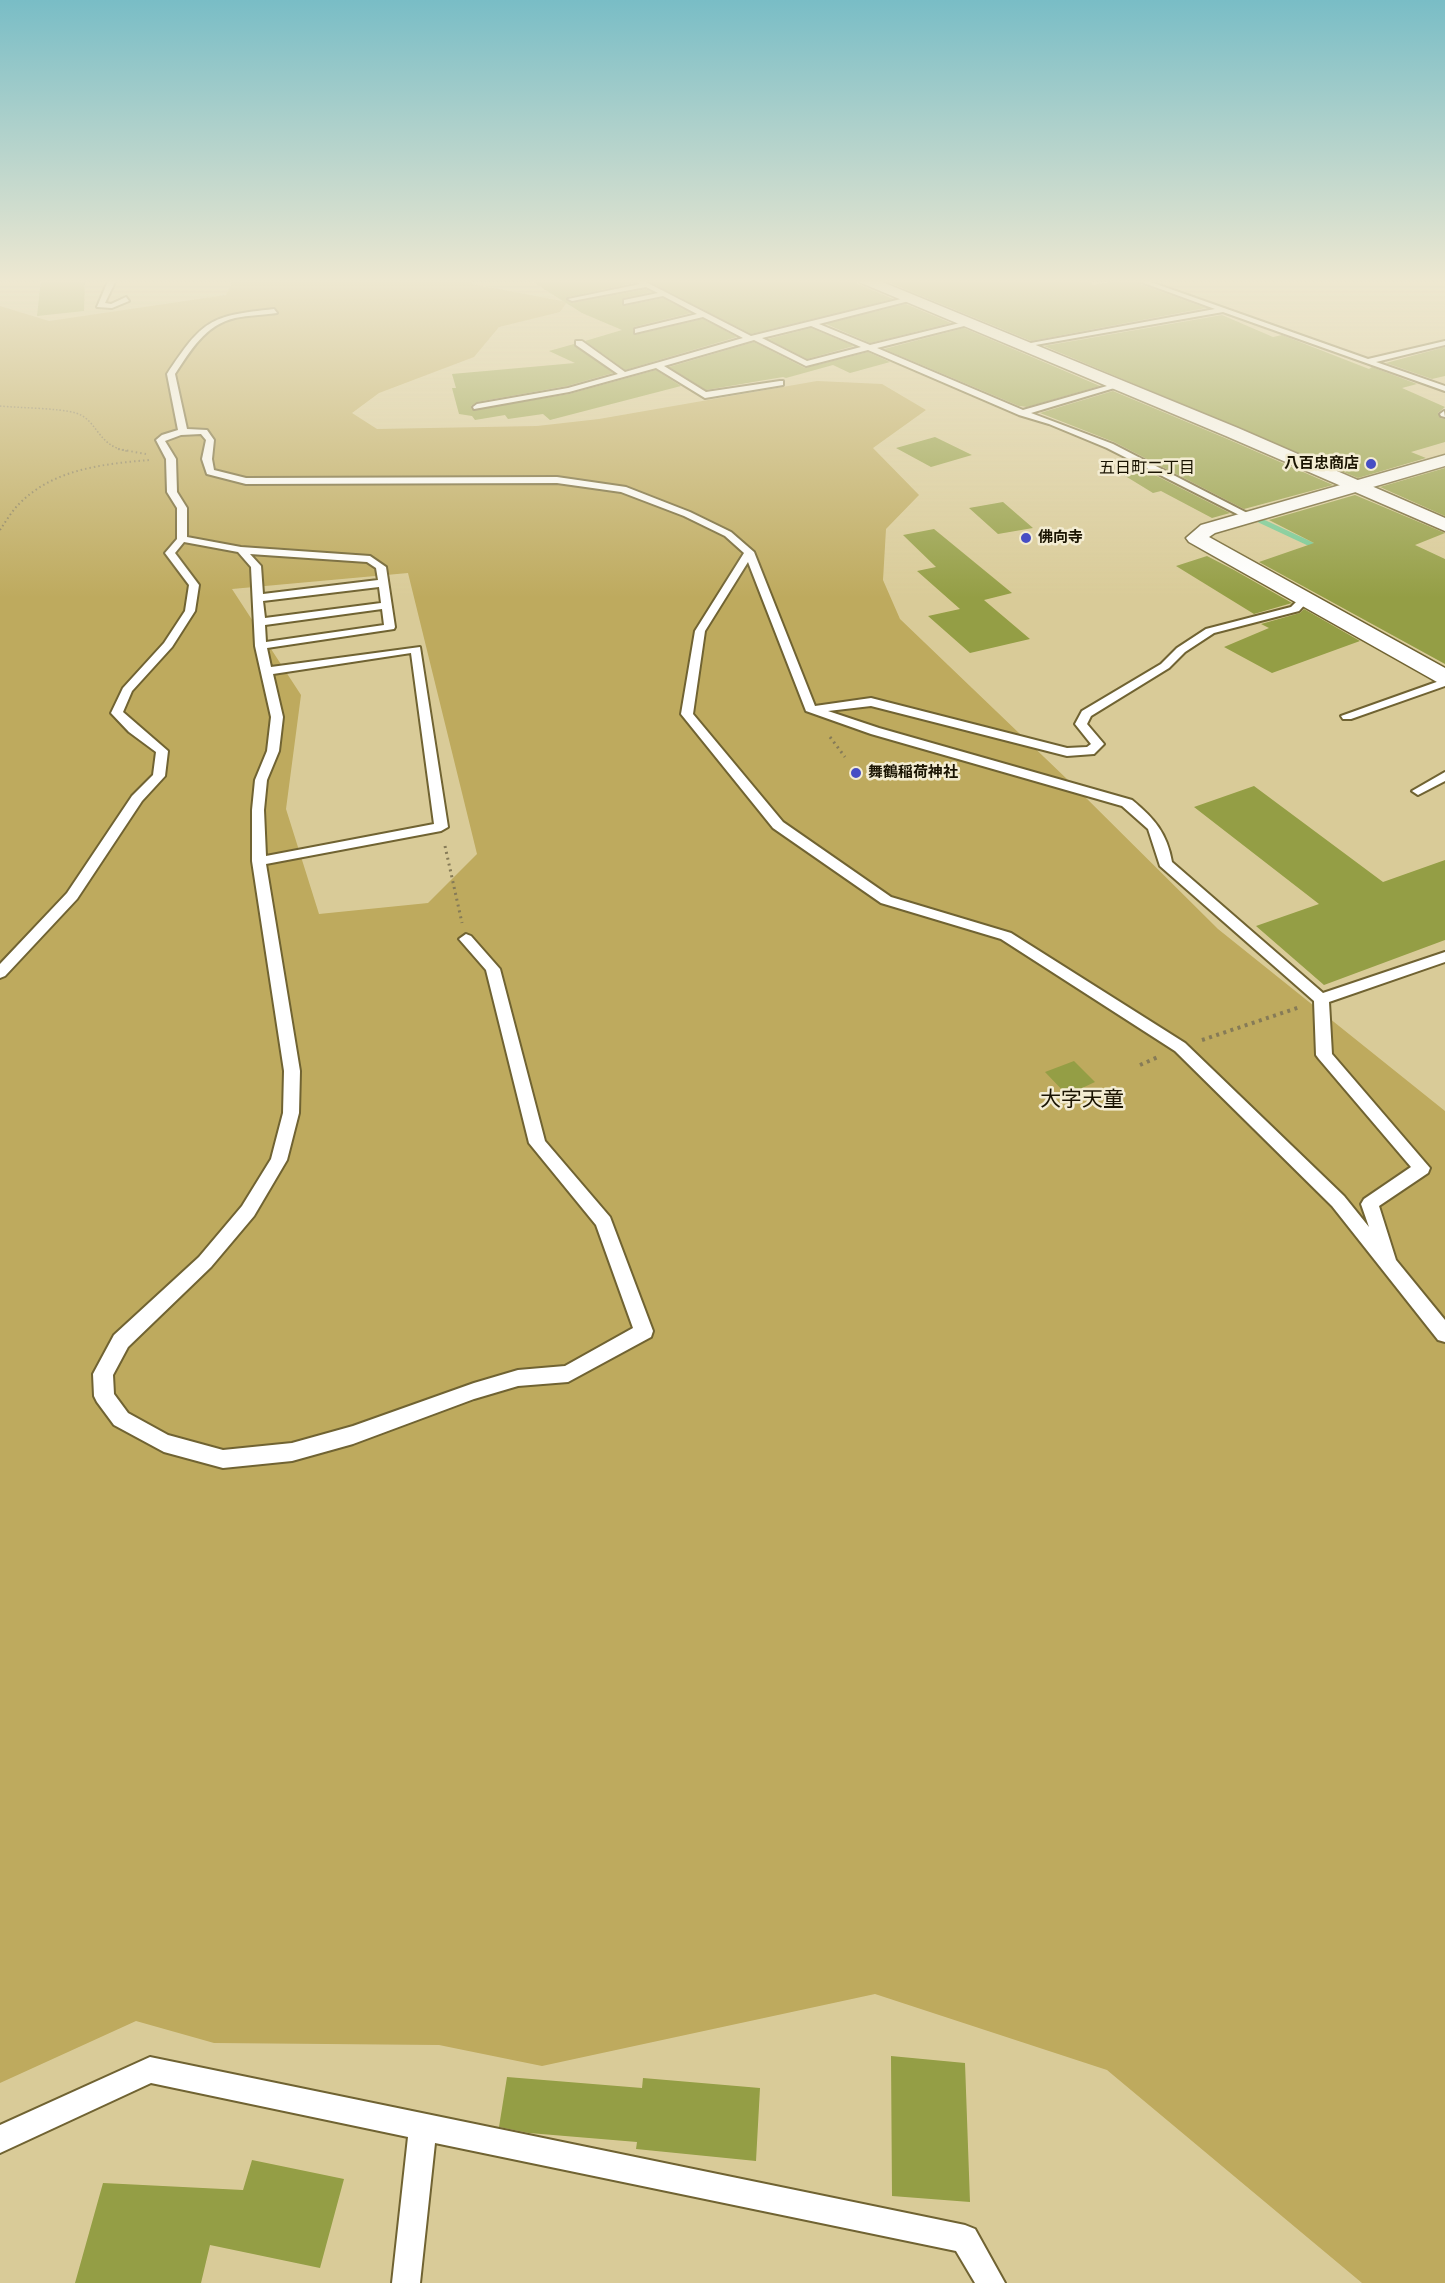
<!DOCTYPE html>
<html>
<head>
<meta charset="utf-8">
<style>
  body { margin:0 }
  canvas { display:block; background:#d9cb98 }
</style>
</head>
<body>
<canvas width="1445" height="2283"></canvas>
<script>
const context = document.querySelector('canvas').getContext('2d');
context.lineJoin = 'round';
function fill(path, color) { context.fillStyle = color; context.fill(path, 'evenodd'); }
function trace(path, color, width, dash) { context.strokeStyle = color; context.lineWidth = width; context.lineCap = dash ? 'butt' : 'round'; context.setLineDash(dash || []); context.stroke(path); }
function label(font, color, halo, rows, align = 'center') {
  context.font = font + ' Lora,"Noto Sans JP",serif'; context.lineWidth = 5; context.setLineDash([]); context.textBaseline = 'middle'; context.strokeStyle = halo; context.fillStyle = color; for (const [text, x, y, turn = 0] of rows) {
    context.save(); context.translate(x, y); context.rotate((+turn || 0) * Math.PI / 180); context.textAlign = isNaN(turn) ? turn : align; if (halo) context.strokeText(text, 0, 0); context.fillText(text, 0, 0); context.restore();
  }
}
fill(new Path2D(`
  M234,279H472V284L567,302L560,312L499,327L474,357L379,393L352,413L377,429L537,426L599,419L817,381L882,384L926,410L873,448L919,495L886,529L883,580L900,619L1068,780L1218,929L1445,1111V2283H1362L1107,2070L875,1994L542,2066L439,2045L214,2043L136,2021L0,2083V306L49,321L226,295ZM408,573L477,854L428,903L319,914L286,809L301,695L232,589Z`), '#beaa5e');
trace(new Path2D(`
  M1259,520L1319,548`), '#74ca94', 5);
fill(new Path2D(`
  M41,279H85L84,311L37,316Z
  M528,279H630L634,283L568,297L566,300L572,303L646,289L651,292L624,298L623,306L663,298L691,313L634,327V335L703,319L737,337L625,370L585,341L622,330L582,313Z
  M644,279H855L858,284L893,299L751,334Z
  M880,279H1091L1092,285L1127,279L1206,308L1031,341Z
  M906,304L951,323L870,343L826,324Z
  M1222,315L1273,337L1282,335L1369,369L1372,367L1417,384L1402,388L1445,407L1438,413L1440,418L1445,419V442L1411,452L1426,458L1358,478L1044,346Z
  M811,328L854,346L807,359L768,339Z
  M964,328L1100,386L1027,407L1019,406L884,349Z
  M754,342L805,368L868,352L890,362L850,373L833,365L786,378L783,377L706,390L669,367Z
  M574,344L613,373L567,386L477,402L471,406L472,410L569,394L656,370L681,386L550,420L543,414L508,419L505,415L475,420L472,416L459,414L452,388H456L452,374L575,363L549,351Z
  M1445,347V376L1432,379L1386,363Z
  M1113,391L1225,438L1333,485L1244,509L1114,442L1040,413Z
  M935,437L972,455L931,467L896,448Z
  M1445,468V516L1380,487Z
  M1143,469L1230,513L1212,518L1161,491L1153,493L1122,474Z
  M1355,495L1445,533L1415,545L1445,559V664L1259,562L1314,543L1269,520Z
  M1003,502L1033,528L998,534L969,508Z
  M934,529L1012,593L984,600L1030,639L970,653L928,616L960,609L917,571L936,567L903,535Z
  M1207,556L1234,570L1292,603L1254,614L1176,566Z
  M1304,609L1360,641L1272,673L1224,647L1269,628L1261,624L1300,613Z
  M1254,786L1383,882L1445,860V940L1324,985L1256,926L1319,904L1194,807Z
  M1074,1061L1095,1082L1067,1095L1045,1072Z
  M891,2056L965,2063L970,2202L892,2196Z
  M507,2077L642,2088L643,2078L760,2088L756,2161L636,2149L637,2142L529,2133L499,2127Z
  M252,2160L344,2179L320,2268L210,2245L201,2283H75L103,2183L243,2190Z`), '#949e45');
const lane = new Path2D(`
  M102,279L116,280L105,303L111,304L126,297L129,301L112,308L97,307L108,281Z
  M632,279H640L751,336L913,296V300L819,324L870,345L972,320V324L877,348L1023,410L1121,382V386L1031,413L1113,444L1255,517L1247,519L1107,448L1049,424L1019,415L868,350L806,366L754,340L664,366L706,392L780,381H783V385L705,398L656,368L569,392L474,409L473,407L477,404L568,388L618,374L576,345V341H582L625,372L743,338L703,317L635,333V329L697,314L663,296L624,304V300L658,293L646,287L572,301L568,299L640,284ZM811,326L861,347L807,361L762,338Z
  M1133,279H1142L1368,359L1445,341V345L1376,362L1445,386V391L1223,312L1024,347L1020,345L1215,309Z
  M274,309L277,313C263,315 249,315 235,318C205,325 191,350 175,374L187,429L207,430L214,440L212,459L214,470L246,478L557,477L626,487L690,512L731,532L754,552L815,706L871,698L1067,748L1087,747L1091,744L1075,724L1082,711L1161,664L1177,648L1206,629L1291,607L1300,598H1308L1309,600L1299,611L1214,633L1185,652L1169,668L1091,716L1087,724L1104,744L1094,754L1067,756L871,706L828,711L879,728L1132,800C1154,818 1167,833 1172,862L1323,993L1445,952V962L1329,1002L1332,1054L1430,1168L1428,1173L1379,1206L1396,1260L1445,1320V1342L1438,1340L1332,1206L1175,1051L1001,939L881,903L773,828L681,714L695,631L744,553L725,536L684,516L621,492L557,483L246,484L207,474L202,459L206,440L201,434L181,435L165,441L176,459L177,492L187,508V537L241,547L370,556L386,567L395,627L394,629L267,648L271,667L420,647L448,827L441,831L266,864L300,1071L299,1113L287,1160L254,1216L211,1267L128,1347L113,1375L114,1394L128,1413L168,1435L223,1450L292,1443L353,1426L474,1383L518,1370L565,1366L633,1328L596,1225L529,1143L486,970L459,939L466,934L471,936L500,969L545,1141L610,1217L653,1331L651,1337L568,1382L518,1386L474,1399L353,1444L292,1461L223,1468L164,1452L114,1425L97,1402L94,1396L93,1374L114,1335L199,1257L242,1206L271,1159L283,1113L284,1071L252,861V810L255,780L267,751L271,717L255,646L251,567L238,552L184,542L175,553L199,585L195,611L172,647L132,691L123,712L168,751L165,776L142,801L77,899L5,976L0,978V964L67,893L132,796L153,775L156,752L129,732L111,713L123,688L164,643L185,611L189,585L165,553L177,539V508L167,492L166,459L156,440L162,435L178,430L167,374C203,320 209,316 274,309ZM250,554L367,562L376,568L378,580L263,594L261,566ZM748,562L806,711L871,734L1122,806L1148,829L1160,866L1314,1001L1316,1055L1319,1059L1411,1167L1364,1199L1361,1204L1369,1227L1344,1196L1185,1043L1011,933L891,897L783,822L693,714L705,631ZM379,587L381,603L265,618L263,601ZM382,609L384,625L266,642L265,625ZM411,653L434,824L266,856L264,810L267,780L279,751L283,717L273,674Z
  M1444,411L1445,417L1441,416L1440,414Z
  M1445,679V686L1351,719H1343L1341,716Z
  M1445,772V781L1418,795L1412,791Z
  M150,2057L965,2225L975,2229L1005,2283H975L956,2251L435,2143L420,2283H392L408,2137L151,2083L0,2153V2125Z`);
const street = new Path2D(`
  M1445,455V466L1215,533L1209,537L1445,668V684L1437,682L1189,542L1186,538L1201,525Z`);
const primary = new Path2D(`
  M857,279H875L1238,428L1445,518V531L1226,436L859,282Z`);
trace(lane, '#706332', 4);
trace(street, '#706332', 3);
trace(primary, '#706332', 3);
trace(new Path2D(`
  M0,406C20,408 58,408 76,413C98,420 97,446 127,451`), '#867b57', 1.5, [1.5, 2]);
trace(new Path2D(`
  M118,449L146,454
  M0,530C6,521 12,511 19,504C53,469 103,464 149,460`), '#867b57', 2, [1.5, 3]);
trace(new Path2D(`
  M830,737L845,757
  M445,846L462,923`), '#867b57', 3, [2, 4]);
trace(new Path2D(`
  M1202,1040L1300,1007
  M1140,1065L1158,1057`), '#867b57', 4, [3, 4.5]);
fill(lane, '#fff');
fill(street, '#fff');
fill(primary, '#fff');
const sky = context.createLinearGradient(0, 0, 0, 598);
sky.addColorStop(0, '#79bdc6');
sky.addColorStop(0.47, '#eee8d1');
sky.addColorStop(1, '#eee8d100');
context.fillStyle = sky;
context.fillRect(0, 0, 1445, 598);
for (const [x, y, r, color] of [
  [1371,464,6,"#474ec4"],
  [1026,538,6,"#474ec4"],
  [856,773,6,"#474ec4"]
]) { const dot = new Path2D(); dot.arc(x, y, r, 0, 2 * Math.PI); context.fillStyle = color; context.fill(dot); trace(dot, '#f3ecd2', 2); }
label('bold 15px', '#1a1402', '#f3ecd2', [
  ["八百忠商店",1359,464,"right"],
  ["佛向寺",1038,538],
  ["舞鶴稲荷神社",868,773]
], 'left');
label('16px', '#1a1402', '#f3ecd2', [
  ["五日町二丁目",1147,468]
]);
label('21px', '#1a1402', '#f3ecd2', [
  ["大字天童",1082,1100]
]);
</script>
</body>
</html>
